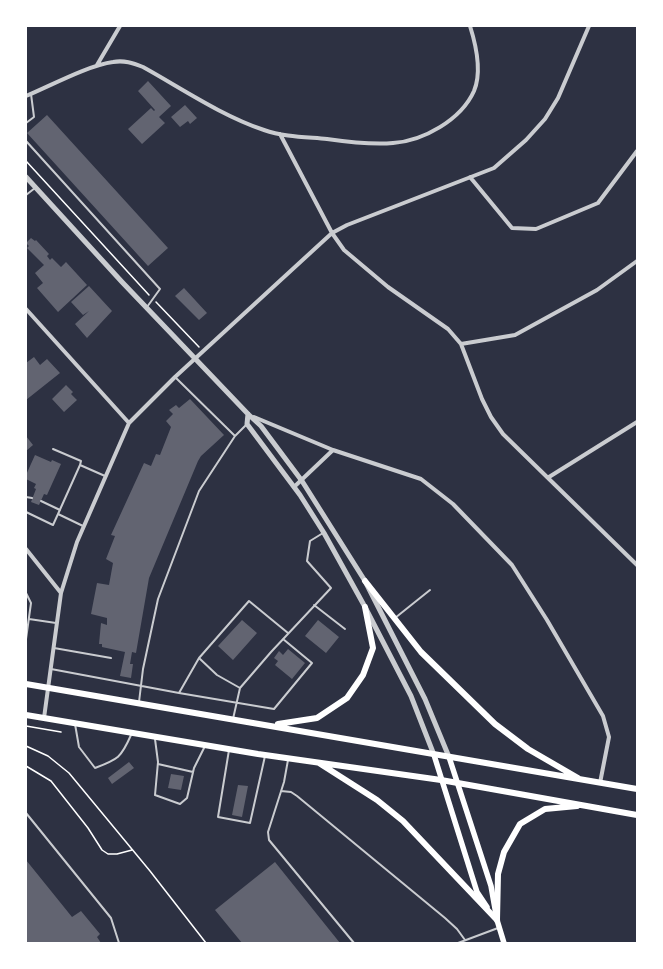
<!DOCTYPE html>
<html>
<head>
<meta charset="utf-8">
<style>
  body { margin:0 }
  #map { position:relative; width:663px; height:969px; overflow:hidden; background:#2d3142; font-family:Karla,sans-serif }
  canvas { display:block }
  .frame { position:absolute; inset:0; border:27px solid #fff; pointer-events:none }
</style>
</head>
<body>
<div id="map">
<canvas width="663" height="969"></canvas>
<div class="frame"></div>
</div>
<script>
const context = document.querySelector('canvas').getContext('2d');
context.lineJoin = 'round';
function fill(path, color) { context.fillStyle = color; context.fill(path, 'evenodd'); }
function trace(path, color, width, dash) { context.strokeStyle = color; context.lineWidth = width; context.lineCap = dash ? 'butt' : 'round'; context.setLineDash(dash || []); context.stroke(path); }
fill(new Path2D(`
  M148,81L171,106L159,117L165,123L142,144L128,129L151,108L154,111L155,110L138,91Z
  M185,105L197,118L190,124L188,121L180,127L171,117Z
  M47,115L168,248L148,266L27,133Z
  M31,238L35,241L36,240L49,254L47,256L50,260L52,258L61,267L66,262L87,285L58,312L37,288L43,283L35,273L44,265L27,248L29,246L26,243Z
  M89,286L112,311L87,338L75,324L89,311L83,315L71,302Z
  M184,288L207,313L199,320L175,296Z
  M34,357L40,365L47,359L60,373L26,400V363Z
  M66,385L73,392L71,394L77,400L64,412L52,399Z
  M190,399L224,435L201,456L198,461L149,578L136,653L132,652L130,664H133L131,678L120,676L125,652L102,647V644H99L101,623L107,625V618L91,614L97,583L109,585L113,563L106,559L115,536L111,535L144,463L151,466L156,454L160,455L171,427L166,421L173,414L169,410L176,405L179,408Z
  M26,436L33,445L26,451Z
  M35,455L51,462L52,460L61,464L47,495L44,494L39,505L31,502L36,489L34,488L36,484L26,479V475Z
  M242,620L257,633L233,660L218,646Z
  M318,620L339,637L326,653L305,636Z
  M288,649L305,663L292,679L275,665L278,661L274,658L279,651L283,655Z
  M129,762L134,768L112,784L108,778Z
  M171,774L184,776L181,790L168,788Z
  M238,785L248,786L242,817L232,815Z
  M26,860L72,917L81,911L100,934L97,937L101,943H26Z
  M275,862L340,943H242L215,910Z`), '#626471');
trace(new Path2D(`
  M26,161L149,295
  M156,302L199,347
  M26,726L61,732
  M26,746L48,756L69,773L150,871L206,943
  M26,766L51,781L88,828L102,850L108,854H117L132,850`), '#fff', 1.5);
trace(new Path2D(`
  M26,123L34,117L31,94
  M26,141L160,289L147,307
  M26,195L35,188
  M175,377L235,436
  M53,449L81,461L80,465
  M26,497L32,498
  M41,501L60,510
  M26,512L53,525L58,514
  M83,526L58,514L80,465L105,476
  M26,593L31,603L26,639
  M314,605L345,629
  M395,618L430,590
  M29,619L56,623
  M54,648L111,658
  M199,658L179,693L274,709L312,663L283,639
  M51,669L179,693
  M240,688L217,675L199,658L249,601L288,633
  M139,702L143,669L158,599L199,491L235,436L246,425
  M233,719L240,688L271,652L331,588L307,561L310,541L323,533
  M75,724L79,747L95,768C118,759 121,758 131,735
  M155,739L158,762L155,795L180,804L187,798L194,768L205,746
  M229,750L218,817L250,823L265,756
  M288,760L284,782L268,832L269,840L354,943
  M158,764L193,772
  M281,791L291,792L297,796L445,918L457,929L465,940
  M26,813L111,918L119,943
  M458,943L498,928`), '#caccd0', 2);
trace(new Path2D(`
  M97,65L120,26
  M26,96C50,86 89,65 113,62C124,60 133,63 143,67C181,88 222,116 264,130C284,137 306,137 327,139C348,142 371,145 393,143C423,141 461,120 474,91C482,72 476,45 470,26
  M280,134L332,233L344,250L388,287L448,329L461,344L482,399L491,417L503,434L637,565
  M470,177L512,228L536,229L598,203L637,151
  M26,309L129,423
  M461,344L515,335L597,290L637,261
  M254,417L333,450L421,479L453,504L512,565L547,620L603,716L609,737L600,783
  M549,477L637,422
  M294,487L333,450
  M26,549L61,593
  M44,718L61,593L77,542L129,423L175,377L332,233L347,225L494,168L526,140L545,119L558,98L589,26`), '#caccd0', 4);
trace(new Path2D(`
  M26,177L122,282L248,414L261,426L302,481L365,581L425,699L449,757
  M248,414L247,424L300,495L324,533L365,607L411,696L434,755`), '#caccd0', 5);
trace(new Path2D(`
  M434,755L477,892L487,907
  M449,757L491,886L497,920L504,943`), '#fff', 5.5);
trace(new Path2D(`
  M365,581L421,652L495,724L528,749L578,778
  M26,684L637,789
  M26,715L258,754L441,780L637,815
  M278,724L317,718L347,698L363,675L373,648L365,607
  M319,763L377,800L403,821L497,920
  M497,920L498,874L504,852L520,824L545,809L577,806`), '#fff', 6);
</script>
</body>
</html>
